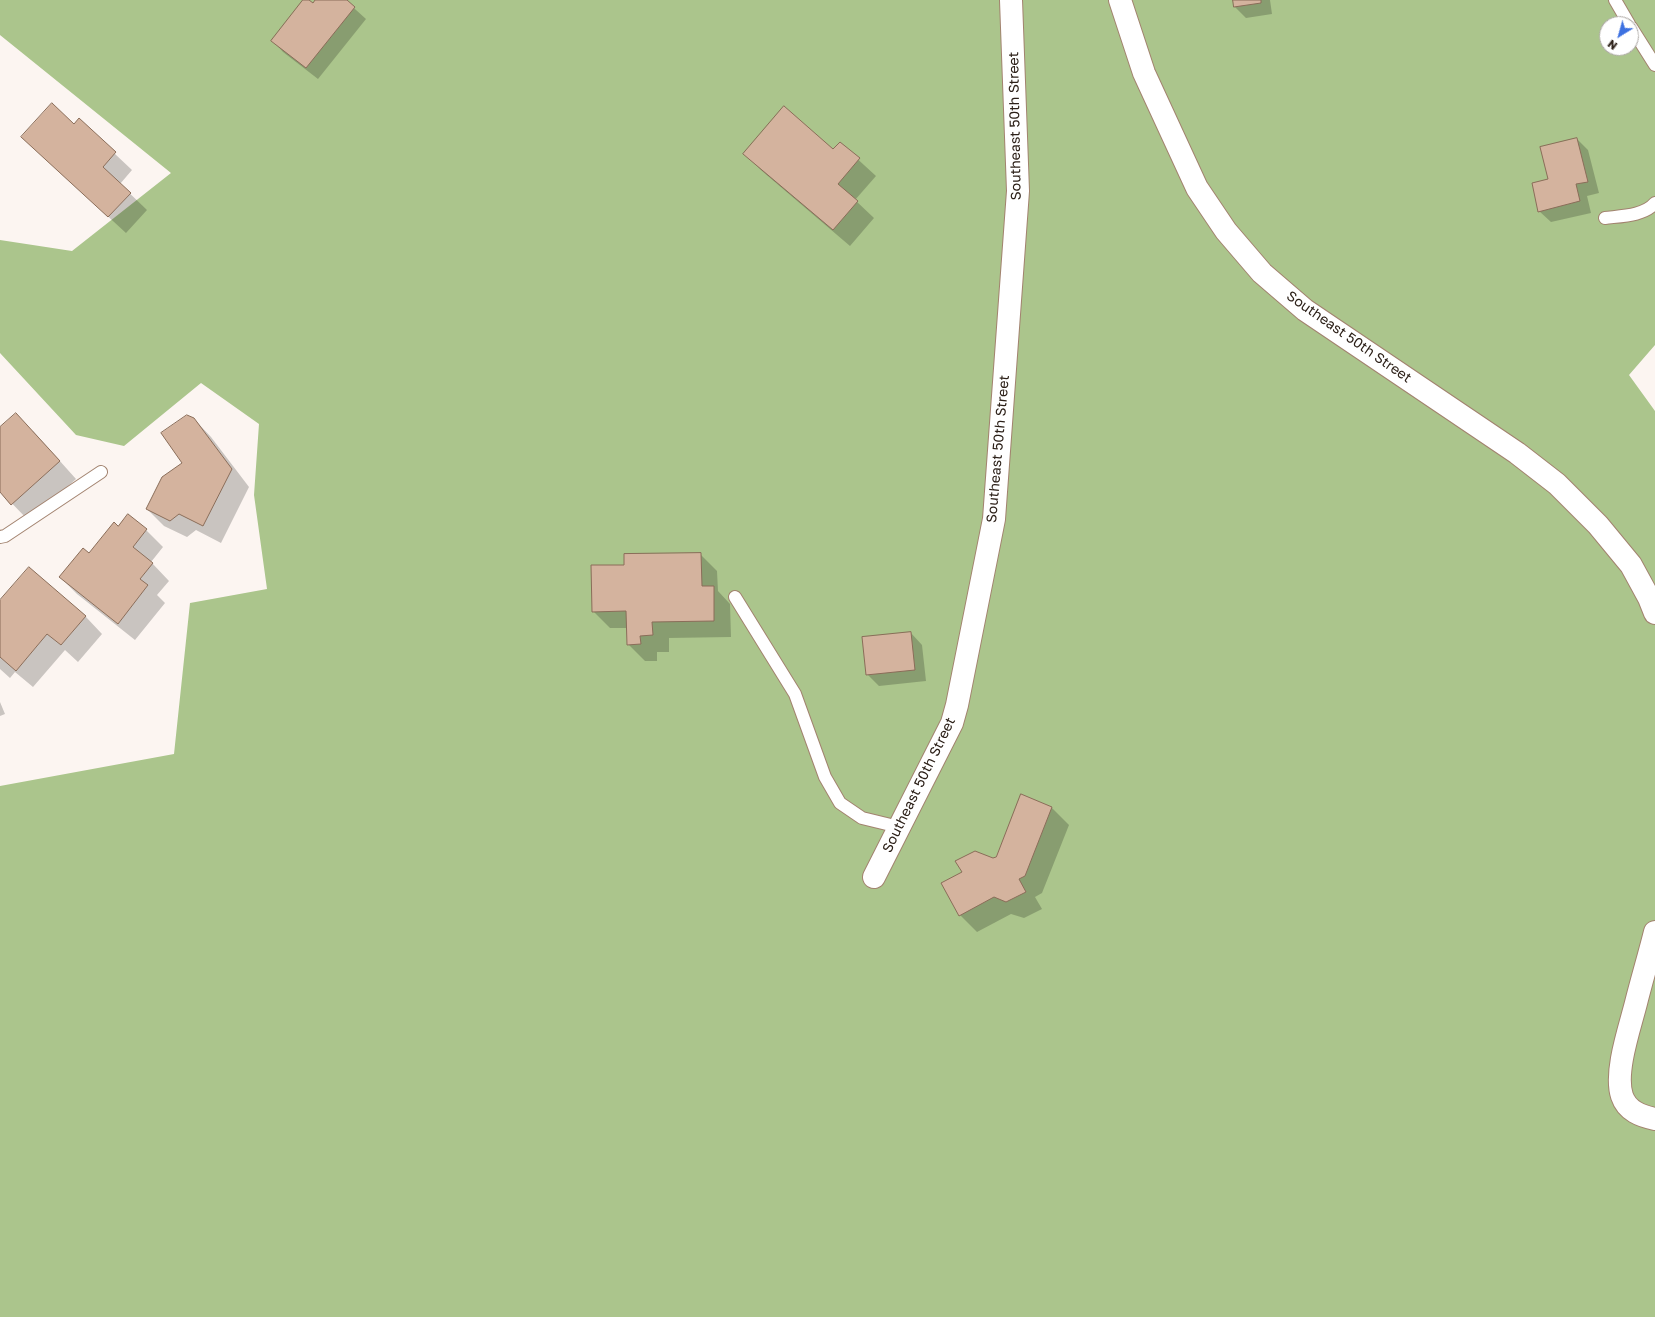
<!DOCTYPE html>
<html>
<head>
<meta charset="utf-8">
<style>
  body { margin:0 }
  #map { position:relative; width:1655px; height:1317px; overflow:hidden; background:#fcf5f1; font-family:"Golos Text",sans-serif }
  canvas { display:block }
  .north { position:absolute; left:1599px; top:16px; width:40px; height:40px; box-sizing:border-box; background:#fff; border:1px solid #aba6a3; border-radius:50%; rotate:217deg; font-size:11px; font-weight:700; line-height:16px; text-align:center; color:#2c2018 }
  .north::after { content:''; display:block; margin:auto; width:14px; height:18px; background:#3d71e1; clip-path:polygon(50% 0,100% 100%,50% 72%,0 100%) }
</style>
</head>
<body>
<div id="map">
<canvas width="1655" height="1317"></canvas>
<div class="north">N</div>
</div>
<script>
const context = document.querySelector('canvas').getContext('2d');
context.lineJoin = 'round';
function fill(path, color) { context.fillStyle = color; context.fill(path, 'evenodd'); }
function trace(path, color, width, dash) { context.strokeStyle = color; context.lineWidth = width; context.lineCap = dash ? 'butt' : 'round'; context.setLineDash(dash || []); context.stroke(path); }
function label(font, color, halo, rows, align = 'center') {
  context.font = font + ' "Golos Text",sans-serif'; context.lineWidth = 4; context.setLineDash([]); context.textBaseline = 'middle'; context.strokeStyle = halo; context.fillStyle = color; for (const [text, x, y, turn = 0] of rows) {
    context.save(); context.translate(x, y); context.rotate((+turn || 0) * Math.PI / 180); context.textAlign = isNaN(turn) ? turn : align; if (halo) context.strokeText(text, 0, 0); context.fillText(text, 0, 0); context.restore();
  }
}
fill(new Path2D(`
  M0,0H1655V345L1629,375L1655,411V1317H0V786L174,754L190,603L267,589L254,495L259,424L201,383L124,446L76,435L0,353V240L72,251L171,173L0,35ZM1607,24H1631V48H1607Z`), '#abc58c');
fill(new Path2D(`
  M304,0H308L313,4L316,0H345L366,19L318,79L283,52L272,40Z
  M1234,0H1270L1272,14L1246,18L1235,7Z
  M79,120L132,170L120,184L147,210L126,233L39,153Z
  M1577,139L1588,150L1599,193L1587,196L1591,213L1551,222L1539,211L1550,180Z
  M840,143L876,176L855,200L874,218L850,246L762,171L745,154L834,150Z
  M194,419L211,437L249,487L221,543L196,530L187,537L164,526L147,509L183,463Z
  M0,429L33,431L76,479L29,521L0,491Z
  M118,527L146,530L163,547L151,562L169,581L157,595L165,603L135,640L77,594L60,577L89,554Z
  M700,554L717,571L718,591L730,604L731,637L669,638V652H657V661H645L628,644L627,628H610L593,611L625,566Z
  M29,568L86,617L102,634L78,662L65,650L33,687L15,672L10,678L0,669V601Z
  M911,633L922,645L926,681L879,686L867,674Z
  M0,702L5,714L0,716Z
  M1021,795L1052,808L1069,825L1042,893L1035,897L1042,909L1024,918L1011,914L977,932L960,915L993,859L997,857Z`), '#0003');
const building = new Path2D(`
  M303,0H309L313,3L315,0H347L355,7L306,68L271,41Z
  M1233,0H1261V3L1234,7Z
  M52,103L74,124L79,118L116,152L103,167L131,193L108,217L21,137Z
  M784,106L833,149L840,142L860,158L838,184L858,201L833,230L743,154Z
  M1577,138L1588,182L1576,184L1580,201L1538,212L1532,183L1548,179L1540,147Z
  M16,413L60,461L11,505L0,492V427Z
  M187,415L194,418L232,469L203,526L179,514L170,521L146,509L162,477L182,463L161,433Z
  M128,514L147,529L133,547L153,563L140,579L148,585L118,624L59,577L83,548L89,553L114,522L118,526Z
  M701,553L702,586H714V621L652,622L653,635L640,636L641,644L627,645L626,611L592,612L591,565H624V554Z
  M29,567L86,616L61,645L47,634L16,671L0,657V600Z
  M911,632L915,670L866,675L862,637Z
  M1021,794L1052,807L1025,876L1019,879L1026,892L1006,902L994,897L959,916L941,883L962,872L955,861L975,851L993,858L996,857Z`);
fill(building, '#d4b39e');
trace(building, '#8a6d59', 1);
const lane = new Path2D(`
  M1615,0L1629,24
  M1631,27L1655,65
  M1605,218C1621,216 1644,216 1655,203
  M0,537L5,536L101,472
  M735,597L795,694L825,777L840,803L862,818L899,827`);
const street = new Path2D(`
  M1120,0L1144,73L1197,188L1226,231L1262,273L1305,310L1517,453L1557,484L1598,525L1631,565L1649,598L1655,613
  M874,877L952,723L957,705L994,519L1018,191L1011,0
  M1655,932C1649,956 1642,979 1636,1003C1630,1027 1614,1072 1622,1096C1627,1111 1641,1116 1655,1119`);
trace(lane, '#a2836f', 14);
trace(street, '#a2836f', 24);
trace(lane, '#fff', 12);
trace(street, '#fff', 22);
label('14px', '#2c2018', '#fff', [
  ["Southeast 50th Street",1015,126,-91],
  ["Southeast 50th Street",1349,337,35],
  ["Southeast 50th Street",998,449,-85],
  ["Southeast 50th Street",919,785,-64]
]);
</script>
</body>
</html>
